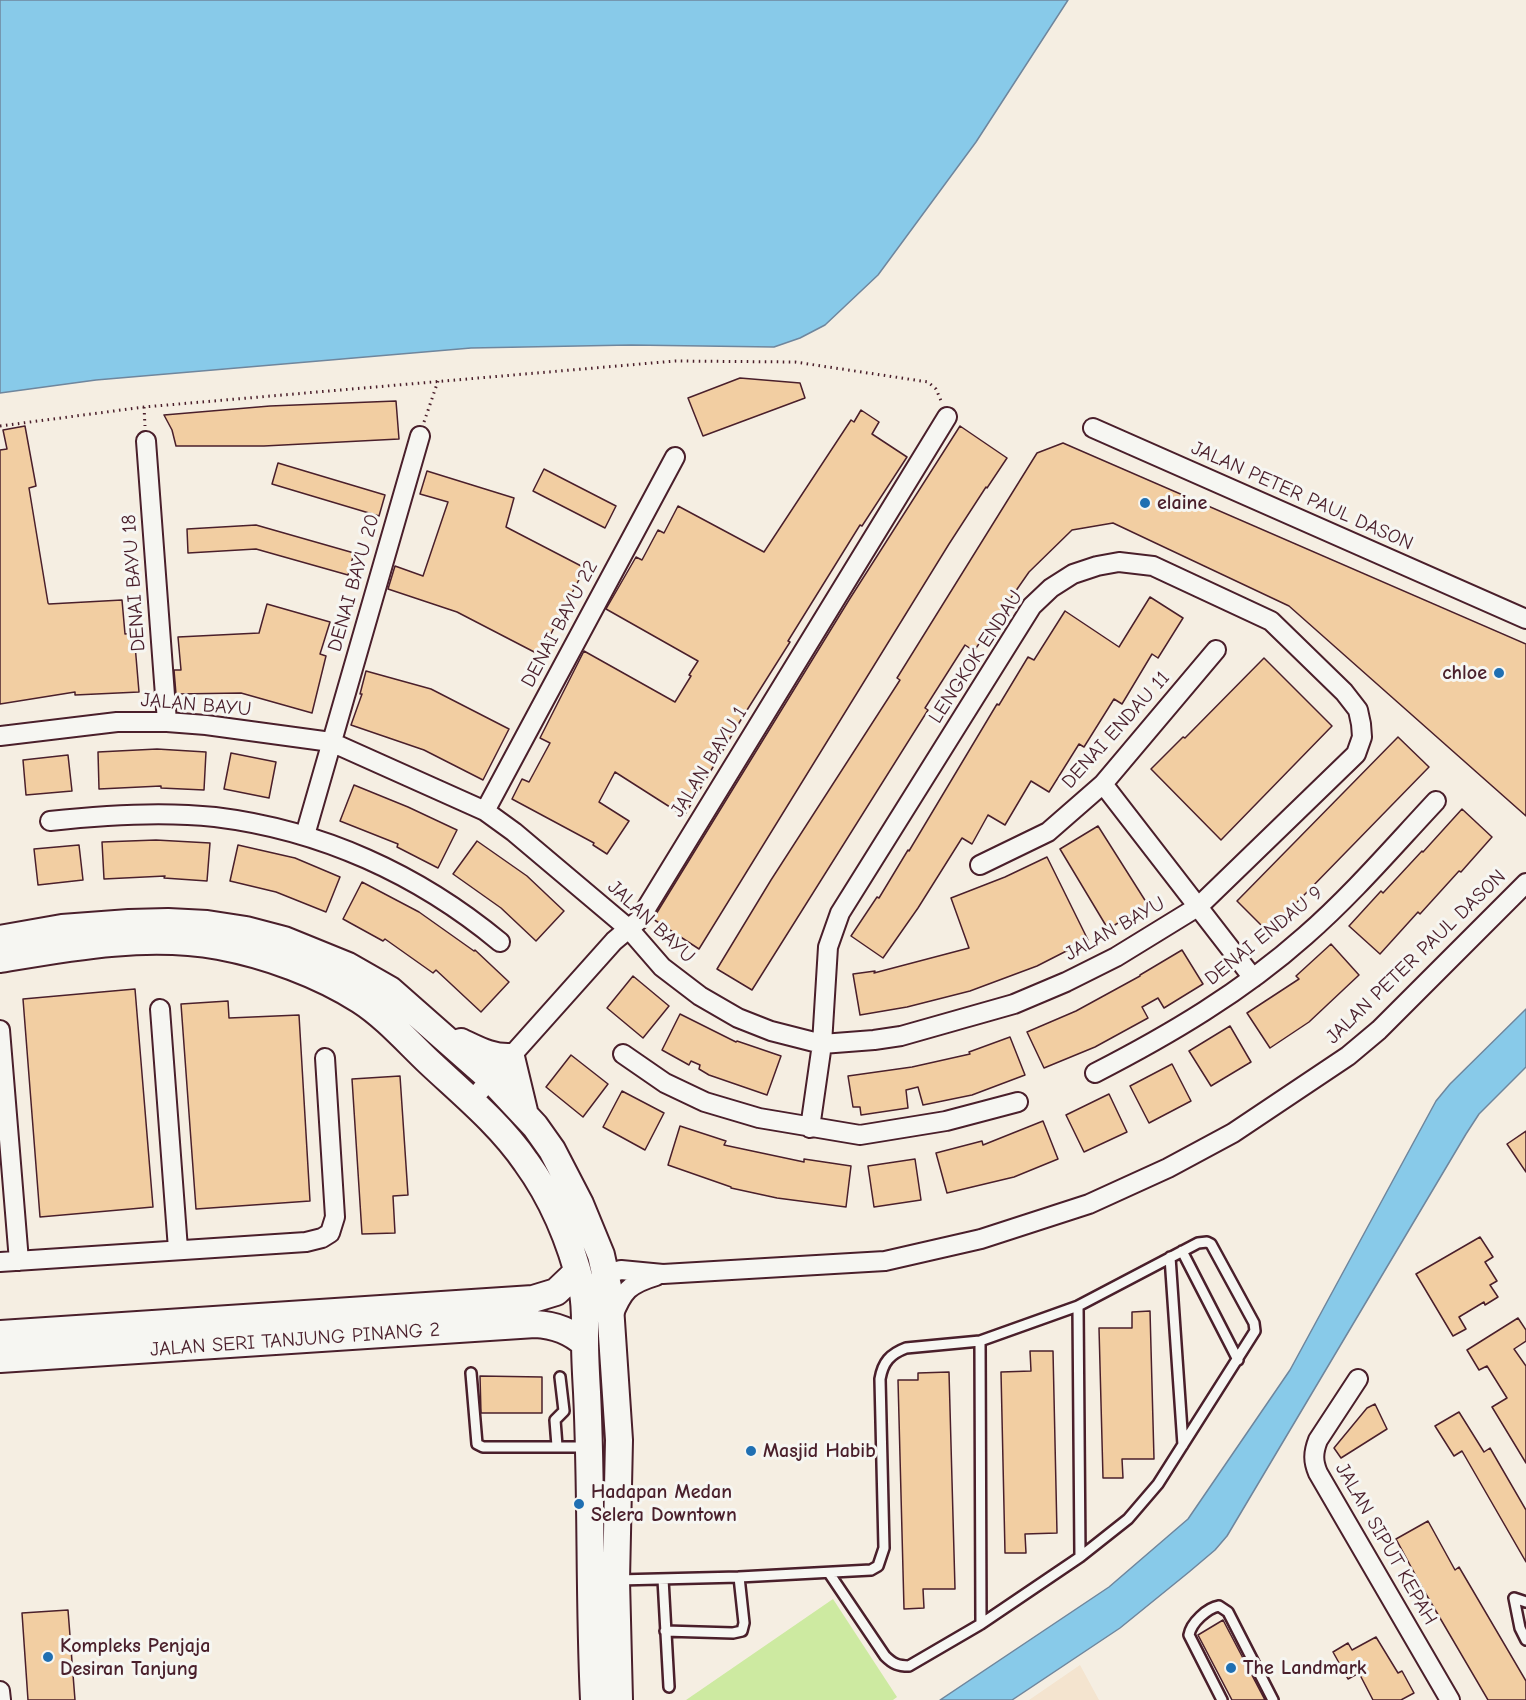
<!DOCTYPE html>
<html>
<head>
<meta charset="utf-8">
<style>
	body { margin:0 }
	canvas { display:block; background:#f5eee2 }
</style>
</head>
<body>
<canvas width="1526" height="1700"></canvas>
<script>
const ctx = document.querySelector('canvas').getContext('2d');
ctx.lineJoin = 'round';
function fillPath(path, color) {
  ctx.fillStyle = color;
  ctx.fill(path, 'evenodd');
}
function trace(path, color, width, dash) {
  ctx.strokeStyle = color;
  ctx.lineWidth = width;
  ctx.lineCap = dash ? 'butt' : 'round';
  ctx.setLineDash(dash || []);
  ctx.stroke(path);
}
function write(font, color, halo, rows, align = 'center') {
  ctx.font = font + ' "Comic Neue",sans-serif';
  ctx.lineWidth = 6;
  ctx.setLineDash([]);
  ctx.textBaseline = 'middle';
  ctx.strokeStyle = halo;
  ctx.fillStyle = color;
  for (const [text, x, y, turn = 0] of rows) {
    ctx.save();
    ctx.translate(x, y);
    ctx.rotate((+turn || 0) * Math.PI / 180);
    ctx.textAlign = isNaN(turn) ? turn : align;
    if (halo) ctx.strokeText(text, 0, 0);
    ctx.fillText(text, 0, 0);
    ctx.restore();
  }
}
const built = new Path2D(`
	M1080,1665L1099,1700H1029Z`);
const green = new Path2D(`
	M833,1599L897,1697L893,1700H686Z`);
const water = new Path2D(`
	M0,0H1068L976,142L878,275L825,325L800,338L774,347L631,345L471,348L96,380L0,393Z
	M1526,1009V1067L1479,1114L1466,1134L1227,1536L1215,1550L1189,1572L1120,1628L1012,1700H940L1109,1587L1188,1519L1290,1370L1436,1101L1450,1084Z`);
const building = new Path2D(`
	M740,378L800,383L805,398L703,436L688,398Z
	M396,401L399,439L264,446H176L172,430L164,415L270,406Z
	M861,410L879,422L872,434L907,457L862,526L860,525L788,641L790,642L742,718L684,816L615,772L599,802L629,821L607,854L593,845L594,843L512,799L522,779L529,782L550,743L540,738L584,651L675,702L691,676L689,675L698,661L606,609L636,557L642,560L658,530L664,533L678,506L764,552L851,420L854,422Z
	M25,426L36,486L29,488L48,603L49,604L122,600L125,634L134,633L139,692L75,695V692L0,704V450L7,449L3,430Z
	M960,426L1007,458L987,488L986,487L949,544L699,949L653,919L849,600Z
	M1063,443L1526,644V816L1289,606L1113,523L1072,530L1029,572L974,651L965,645L925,708L928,710L752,990L717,969L771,880L900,680L897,678L1037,453Z
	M278,463L385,495L379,516L272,484Z
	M544,469L616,506L605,528L533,491Z
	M427,471L514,498L506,527L585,568L540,655L457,612L388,589L395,566L423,576L448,502L420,494Z
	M256,525L354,553L348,575L256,549L188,553L187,529Z
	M1150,597L1183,618L1158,658L1152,654L1122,704L1114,699L1084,747L1079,744L1049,792L1031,781L1005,825L988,815L972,844L962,838L918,908L883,958L851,936L877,897L879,898L908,850L909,851L997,704L999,705L1028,657L1034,660L1065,611L1119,647Z
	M267,604L330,622L320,654L326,656L312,713L241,693L176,694L174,670H181L178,637L259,633Z
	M1264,658L1332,726L1221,840L1151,769L1183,737L1185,738Z
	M366,671L431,689L509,729L483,780L424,750L351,725L362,694H360Z
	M1398,737L1429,767L1268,932L1237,901Z
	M157,749L206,752L204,790L161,788V786L99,789L98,752Z
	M231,753L276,762L269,798L224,789Z
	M68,755L72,791L26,795L23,760Z
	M354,785L408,807L457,830L438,868L397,847L398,844L340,821Z
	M1462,809L1492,837L1461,872L1459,871L1420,914L1418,912L1380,954L1349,926L1381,891L1383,893L1422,851L1423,852Z
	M1098,826L1148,905L1108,929L1060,849Z
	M156,840L210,843L207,881L164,878L165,876L104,879L102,842Z
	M477,841L527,876L564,911L536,941L501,908L453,874Z
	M79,845L83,880L38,885L34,849Z
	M238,845L295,858L340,877L326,912L276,892L230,881Z
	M1047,857L1088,940L1037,966L970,991L907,1007L860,1015L853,974L875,971L874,973L969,948L951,898L1005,877Z
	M362,882L419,912L474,951L475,950L509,982L481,1012L436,970L433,973L385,939L383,941L343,919Z
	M1331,944L1359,975L1309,1022L1270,1048L1247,1013L1299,979L1296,976Z
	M1182,950L1203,984L1164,1008L1158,998L1142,1007L1148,1018L1095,1047L1044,1068L1027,1032L1076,1011L1140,976V975Z
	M633,976L669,1006L643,1038L607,1008Z
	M135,989L153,1207L40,1217L23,999Z
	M228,1001L229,1018L299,1015L310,1201L196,1209L181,1004Z
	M680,1014L736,1042L737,1041L781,1056L767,1095L709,1075L699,1069L700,1065L691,1061L689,1065L662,1050Z
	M1230,1026L1251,1062L1211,1086L1189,1051Z
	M1010,1037L1025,1075L972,1095L923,1105L918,1087L906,1090L908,1108L861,1115L860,1107H853L848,1076L912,1067L970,1054L969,1052Z
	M571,1055L608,1084L583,1117L546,1087Z
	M1172,1064L1191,1101L1149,1123L1130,1086Z
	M400,1076L408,1195L393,1196L395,1233L362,1234L352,1079Z
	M622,1091L664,1113L645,1150L603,1127Z
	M1109,1094L1127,1132L1084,1152L1066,1115Z
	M1043,1121L1058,1159L1014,1177L947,1193L936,1153L982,1141L983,1145Z
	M680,1126L726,1141L724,1145L804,1162V1159L851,1166L846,1207L777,1198L731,1188V1187L668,1165Z
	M1526,1131V1172L1507,1144Z
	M915,1159L921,1200L874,1207L868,1166Z
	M1480,1237L1493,1257L1485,1262L1497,1281L1490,1285L1498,1297L1485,1305L1484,1302L1459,1317L1466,1329L1453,1336L1416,1274Z
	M1150,1311L1154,1459H1122L1123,1478H1103L1099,1328H1132V1312Z
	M1518,1318L1526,1330V1341L1514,1349L1526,1366V1463L1492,1407L1507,1398L1487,1366L1479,1370L1467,1350Z
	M1030,1351H1053L1057,1533L1025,1534L1026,1553H1005L1001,1372L1031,1371Z
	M949,1372L955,1589H923L924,1608L904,1609L898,1380H918V1373Z
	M480,1376L542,1377V1413H481Z
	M1375,1404L1387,1429L1341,1458L1334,1448L1367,1408Z
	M1459,1412L1484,1452L1490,1448L1526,1510V1562L1462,1451L1454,1456L1435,1426Z
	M1428,1521L1455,1570L1459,1567L1526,1681V1700H1488L1423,1589L1396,1539Z
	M68,1610L75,1700H28L22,1613Z
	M1223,1620L1265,1700H1232L1198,1635Z
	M1376,1637L1398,1673L1402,1671L1414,1693L1401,1700H1373L1359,1673L1348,1679L1333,1652L1348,1643L1352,1650Z`);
const path = new Path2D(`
	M144,407L145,426
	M424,422L438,381
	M0,426L144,407L675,361L795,362L928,382L936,389L942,403`);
const lane = new Path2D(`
	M1182,1251L1238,1360
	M1170,1257L1183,1445
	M1078,1306L1080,1557
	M980,1341L981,1624
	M471,1373L477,1444L483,1447H587
	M557,1446L555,1420L564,1411L560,1377
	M663,1579L669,1687
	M618,1580L739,1577L871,1570L878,1566L884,1548L880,1379C883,1362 890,1354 906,1348L980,1341L1078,1306L1198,1243L1207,1242L1211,1244L1254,1323L1255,1331L1158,1484L1128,1519L1080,1557L981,1624L909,1666C898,1666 893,1664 885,1656L829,1573
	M1526,1602L1514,1598L1520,1628L1526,1640
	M665,1631L733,1633L742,1631L744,1623L739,1577
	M1222,1700L1189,1635C1191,1623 1207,1608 1219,1606L1228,1612L1273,1700`);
const street = new Path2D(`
	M1093,428L1526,619
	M146,441L167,722
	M0,736L117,722H167L206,725L331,742L485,811L514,832L629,929L662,967L700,996L738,1018L771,1031L822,1044L874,1040L901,1036L1014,1004L1066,982L1116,957L1199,906L1356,754L1362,737L1361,724L1358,710L1344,692L1271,621L1153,566L1119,562L1097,566L1073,574L1051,588L1032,606L840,913L828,947L822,1044L810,1128
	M1103,784L1253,978
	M485,811L675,457
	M50,821C103,815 161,811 215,817C321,830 418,874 500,942
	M305,835L420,436
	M980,865L1048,832L1103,784L1216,650
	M160,1009L178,1249
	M0,1030L19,1261
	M623,1054L665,1083L705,1102L759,1118L860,1135L946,1121L1018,1102
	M1095,1073C1169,1035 1242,992 1305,936C1352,895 1393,847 1436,801
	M471,1101L614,941L639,920L947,417
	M0,1262L306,1242L322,1238L330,1233L335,1217L325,1058
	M597,1281L606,1274L621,1270L663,1274L885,1261L981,1239L1089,1204L1168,1168L1233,1133L1348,1056L1379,1030L1526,883
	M613,1316C623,1291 629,1284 656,1276
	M1358,1379L1318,1440C1313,1453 1313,1461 1318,1473L1450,1700
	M0,1691L1,1700`);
const secondary = new Path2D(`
	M0,939L62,928L129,923L168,922L207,924L246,930L284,940L348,966L390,990L491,1079L535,1126L552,1150L580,1204L601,1255L609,1291L619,1440L616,1580L619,1700
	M0,959C71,947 147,933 219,946C267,955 319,974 360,1000C385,1016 407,1041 429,1062C462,1093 500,1124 526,1162C553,1199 571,1243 582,1288C586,1305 585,1323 585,1340C585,1358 586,1375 587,1392C592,1495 589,1598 594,1700
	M461,1042C478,1050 492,1058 511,1057L524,1111
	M0,1334L533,1299L556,1292L577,1272
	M0,1359L535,1324C555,1325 571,1331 585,1344`);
const markers = [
	[1145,503,6,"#1f6fb2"],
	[1499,673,6,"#1f6fb2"],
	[751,1451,6,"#1f6fb2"],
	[579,1504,6,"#1f6fb2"],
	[48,1657,6,"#1f6fb2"],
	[1231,1668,6,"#1f6fb2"]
];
const streetNames = [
	["JALAN PETER PAUL DASON",1302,496,24],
	["DENAI BAYU 18",134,583,-94],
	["DENAI BAYU 20",354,583,-74],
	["DENAI BAYU 22",560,624,-62],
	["LENGKOK ENDAU",976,657,-57],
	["JALAN BAYU",196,705,5],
	["DENAI ENDAU 11",1116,730,-48],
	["JALAN BAYU 1",709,762,-58],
	["JALAN BAYU",651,922,43],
	["JALAN BAYU",1115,929,-29],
	["DENAI ENDAU 9",1264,936,-39],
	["JALAN PETER PAUL DASON",1416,957,-44],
	["JALAN SERI TANJUNG PINANG 2",295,1340,-4],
	["JALAN SIPUT KEPAH",1386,1544,60]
];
const poiNames = [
	["elaine",1157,503],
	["chloe",1487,673,"right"],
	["Masjid Habib",763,1451],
	["Hadapan Medan",591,1492],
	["Selera Downtown",591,1515],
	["Kompleks Penjaja",60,1646],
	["Desiran Tanjung",60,1669],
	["The Landmark",1243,1668]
];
fillPath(built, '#f4e4cf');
fillPath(green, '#cdeaa1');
fillPath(water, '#88cae9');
trace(water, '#6f869d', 1.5);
fillPath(building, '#f2cea2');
trace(building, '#4a1f2b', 1.5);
trace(lane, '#4a1f2b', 14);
trace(street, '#4a1f2b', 22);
trace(secondary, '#4a1f2b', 30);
trace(path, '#4a1f2b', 3, [1.5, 4.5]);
trace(lane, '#f6f6f2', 9);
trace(street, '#f6f6f2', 18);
trace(secondary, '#f6f6f2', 26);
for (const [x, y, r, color] of markers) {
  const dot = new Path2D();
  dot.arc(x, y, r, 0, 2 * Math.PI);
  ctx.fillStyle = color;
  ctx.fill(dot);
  trace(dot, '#f6f6f2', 2);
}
write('20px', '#4a1f2b', '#f6f6f2', streetNames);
write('bold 20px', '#4a1f2b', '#f6f6f2', poiNames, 'left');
</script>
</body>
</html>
